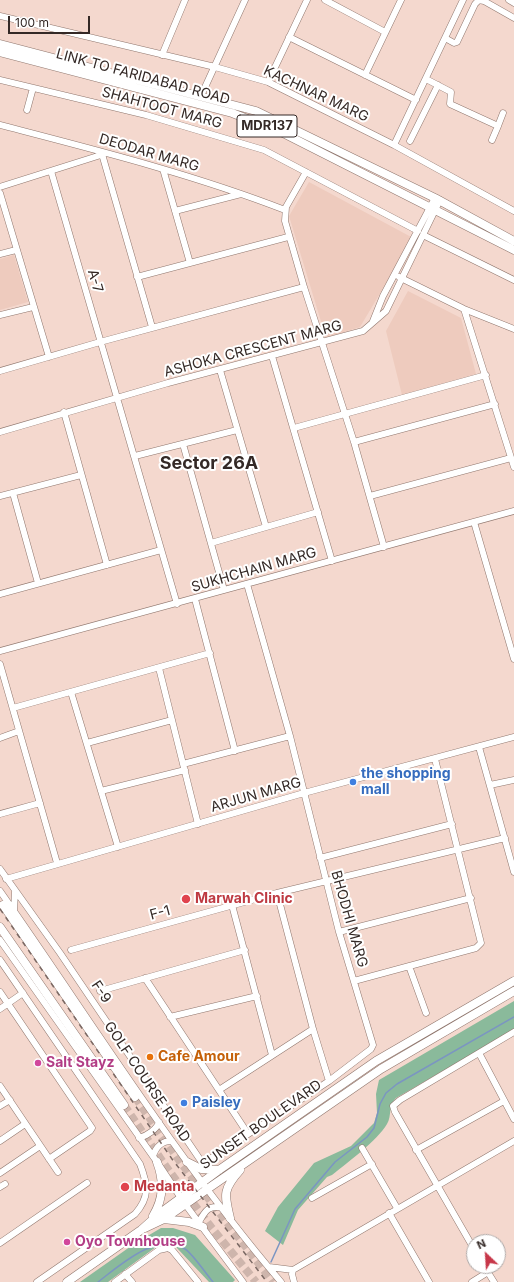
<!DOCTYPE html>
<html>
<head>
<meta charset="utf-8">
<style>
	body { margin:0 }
	#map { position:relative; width:514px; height:1282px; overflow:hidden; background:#f4d8ce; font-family:Inter,sans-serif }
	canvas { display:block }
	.north { position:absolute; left:466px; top:1234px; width:40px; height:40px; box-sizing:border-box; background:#fff; border:1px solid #aea9a8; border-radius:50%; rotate:335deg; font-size:11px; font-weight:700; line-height:16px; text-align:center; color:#342926 }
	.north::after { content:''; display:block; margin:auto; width:14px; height:18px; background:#c73749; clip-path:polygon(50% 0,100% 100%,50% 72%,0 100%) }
	.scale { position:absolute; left:8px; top:16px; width:82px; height:18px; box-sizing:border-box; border:2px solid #342926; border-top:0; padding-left:5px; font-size:12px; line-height:14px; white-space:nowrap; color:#342926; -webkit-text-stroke:3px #fff; paint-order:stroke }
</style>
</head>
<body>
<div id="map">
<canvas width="514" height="1282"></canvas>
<div class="north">N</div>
<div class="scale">100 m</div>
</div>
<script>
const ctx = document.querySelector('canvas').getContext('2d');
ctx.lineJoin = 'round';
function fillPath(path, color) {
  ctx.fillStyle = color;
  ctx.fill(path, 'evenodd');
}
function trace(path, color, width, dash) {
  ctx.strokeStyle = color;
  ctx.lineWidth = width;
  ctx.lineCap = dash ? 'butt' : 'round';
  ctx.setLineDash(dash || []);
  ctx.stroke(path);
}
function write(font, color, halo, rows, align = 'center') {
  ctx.font = font + ' Inter,sans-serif';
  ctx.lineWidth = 4;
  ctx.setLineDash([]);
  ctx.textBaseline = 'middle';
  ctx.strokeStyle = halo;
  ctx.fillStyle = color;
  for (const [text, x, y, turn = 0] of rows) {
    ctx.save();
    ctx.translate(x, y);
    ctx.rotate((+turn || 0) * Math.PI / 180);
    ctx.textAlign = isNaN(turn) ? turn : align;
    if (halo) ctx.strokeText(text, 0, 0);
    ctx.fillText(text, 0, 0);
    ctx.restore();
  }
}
const built = new Path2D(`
	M309,182L413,238L360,327L326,338L289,216Z
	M14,255L28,302L0,310V259Z
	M408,291L461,318L476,374L402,395L386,331Z`);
const green = new Path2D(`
	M514,1001V1030L396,1098C388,1106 392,1116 387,1124C378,1140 347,1163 332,1175L327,1177L298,1210L283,1245L265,1231L278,1207L314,1163L351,1146L374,1123L377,1113L376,1094L379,1080Z
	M161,1228H173L195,1235L235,1280L233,1282H209L176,1247L166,1246L156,1247L108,1282H80L134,1244Z`);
const stream = new Path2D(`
	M271,1262L295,1209L335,1162L367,1137L374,1128L380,1104L386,1093L397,1084L514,1017
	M98,1282C118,1267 158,1230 185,1249C193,1254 206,1274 213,1282`);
const majorTunnel = new Path2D(`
	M135,1097L181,1163L273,1282
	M124,1105L167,1168L211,1227L256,1282`);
const minor = new Path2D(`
	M325,0L385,32
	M509,0L514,3
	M0,16L215,67L268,82L394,145L514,211
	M289,37L416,100
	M445,38L454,43L457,42L475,4L479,0L484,1L514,18
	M162,55L185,0
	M365,75L401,0
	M426,79L451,92L450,104L498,126L492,140
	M0,80L146,115L264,150L418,231
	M268,82L307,0
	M201,96L245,0
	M27,110L33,88
	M0,125C96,150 192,174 285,210
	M498,126L503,113
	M410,141L438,85
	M394,145L463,0
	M102,154L152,327
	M163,169L190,263
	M51,171L177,604
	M306,172L286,207L285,221L304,287L354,442L384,547
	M0,187L104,154
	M0,193L49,357
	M175,211L241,194
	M423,235L514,280
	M0,254L16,250
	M137,277L288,237
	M399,277L464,309L514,329
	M464,309L514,467
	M0,315L33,307
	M373,321L383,296L435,198
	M272,356L332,561
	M220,370L266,527
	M0,371L100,342L304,287
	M64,412L107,565
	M294,428L486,375
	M0,432L168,383L363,331L386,311L440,200
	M354,442L495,404
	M183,444L224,590
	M135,456L237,430
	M13,493L38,583
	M0,496L81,475
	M370,496L511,458
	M474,522L514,659
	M211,543L318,512
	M0,594L161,550
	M195,599L235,751
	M0,651L514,511
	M0,664L57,863
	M159,668L198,824
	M71,692L118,847
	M13,708L210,653
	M0,738L19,731
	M87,743L172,720
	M479,747L514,872
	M183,764L290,736
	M490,785L514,780
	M101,791L185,770
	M0,814L40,803
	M320,858L452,824
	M0,869L60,953L201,1161L211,1170
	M6,879L304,793L514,737
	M0,891C92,1022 177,1160 281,1282
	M277,893L313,1029L329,1081
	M232,905L272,1055
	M14,911L15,892
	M339,932L471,898
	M0,940L157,1162L185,1204L243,1282
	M71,950L277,893L505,838
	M0,960L140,1164C148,1185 150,1197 135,1214L37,1282
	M409,966L426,1013
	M145,978L248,1134
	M354,981L476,948L481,943L435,759
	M100,991L245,950
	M0,992L92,1128L90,1131L49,1159
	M0,1009L23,993
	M170,1017L257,996
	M479,1053L514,1119
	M0,1086L58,1172
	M219,1090L313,1029
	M0,1106L10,1100
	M139,1138C147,1136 157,1129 159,1122
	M0,1141L25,1124
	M362,1148L397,1208
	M416,1150L504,1101
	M153,1156C156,1147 161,1141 172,1141
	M210,1159L329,1081L371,1049L373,1045L339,932L290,736L247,584
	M0,1173L40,1146
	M0,1187L5,1184
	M312,1198L372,1164
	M389,1213L429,1282
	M199,1222C205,1211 209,1204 223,1208
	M0,1243L87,1183
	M474,1249L395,1112L393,1106L400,1100L514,1032
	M484,1266L494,1282
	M269,1267L293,1270L514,1141
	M293,1270L292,1274L294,1282
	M125,1274L132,1282
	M115,1282L159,1250L168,1248L172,1250L198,1282
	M472,1282L488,1272`);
const major = new Path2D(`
	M0,44L256,111L435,198L514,241
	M0,52L232,113L279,131L514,250
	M3,905L135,1097
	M0,927L124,1105
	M187,1162L201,1169L219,1170
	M153,1216C164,1198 164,1181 157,1162
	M230,1218C224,1194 223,1189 240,1170
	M164,1219L189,1222L203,1227
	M145,1228L164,1219L381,1069L514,991
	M67,1282L141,1230L159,1214L219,1170L376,1061L514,981`);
const rail = new Path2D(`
	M0,909L172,1159L267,1282`);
const markers = [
	[353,782,4,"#3f7fe0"],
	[186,899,5,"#e0444e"],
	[150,1057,4,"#e8710a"],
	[38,1063,4,"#d1479c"],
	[184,1103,4,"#3f7fe0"],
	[125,1187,5,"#e0444e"],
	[67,1242,4,"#d1479c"]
];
const shields = [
	[267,126,60]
];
const shieldNames = [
	["MDR137",267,126]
];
const streetNames = [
	["LINK TO FARIDABAD ROAD",143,77,15],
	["KACHNAR MARG",316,94,25],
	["SHAHTOOT MARG",162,108,15],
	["DEODAR MARG",149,153,16],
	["A-7",95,281,74],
	["ASHOKA CRESCENT MARG",253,349,-15],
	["SUKHCHAIN MARG",254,570,-16],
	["ARJUN MARG",256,795,-16],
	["F-1",160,913,-15],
	["BHODHI MARG",349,919,74],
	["F-9",101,992,56],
	["GOLF COURSE ROAD",147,1082,56],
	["SUNSET BOULEVARD",261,1125,-35]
];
const shopNames = [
	["the shopping",361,774],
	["mall",361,790],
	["Paisley",192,1103]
];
const healthNames = [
	["Marwah Clinic",195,899],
	["Medanta",134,1187]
];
const foodNames = [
	["Cafe Amour",158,1057]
];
const hotelNames = [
	["Salt Stayz",46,1063],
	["Oyo Townhouse",75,1242]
];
const districtNames = [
	["Sector 26A",209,464]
];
fillPath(built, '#eecbbe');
fillPath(green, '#8aba9b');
trace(stream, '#7b95c2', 1.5);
trace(majorTunnel, '#ceb5ac', 8, [8, 4]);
trace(minor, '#90776e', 7);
trace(major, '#90776e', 9);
trace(minor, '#fff', 6);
trace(major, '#fff', 8);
trace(rail, '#7a6863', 1.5, [5, 5]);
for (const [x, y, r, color] of markers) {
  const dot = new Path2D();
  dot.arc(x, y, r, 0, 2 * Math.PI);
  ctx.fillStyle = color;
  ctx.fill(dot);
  trace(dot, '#fff', 1.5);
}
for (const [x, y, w] of shields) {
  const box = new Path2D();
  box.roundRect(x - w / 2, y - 11, w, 22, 3);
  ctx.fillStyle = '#fff';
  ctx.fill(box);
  trace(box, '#342926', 1);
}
write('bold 13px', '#342926', null, shieldNames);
write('14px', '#342926', '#fff', streetNames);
write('bold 14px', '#366cbe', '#fff', shopNames, 'left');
write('bold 14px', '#be3a42', '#fff', healthNames, 'left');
write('bold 14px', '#c56008', '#fff', foodNames, 'left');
write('bold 14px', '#b23c85', '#fff', hotelNames, 'left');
write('bold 18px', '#342926', '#fff', districtNames);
</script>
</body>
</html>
